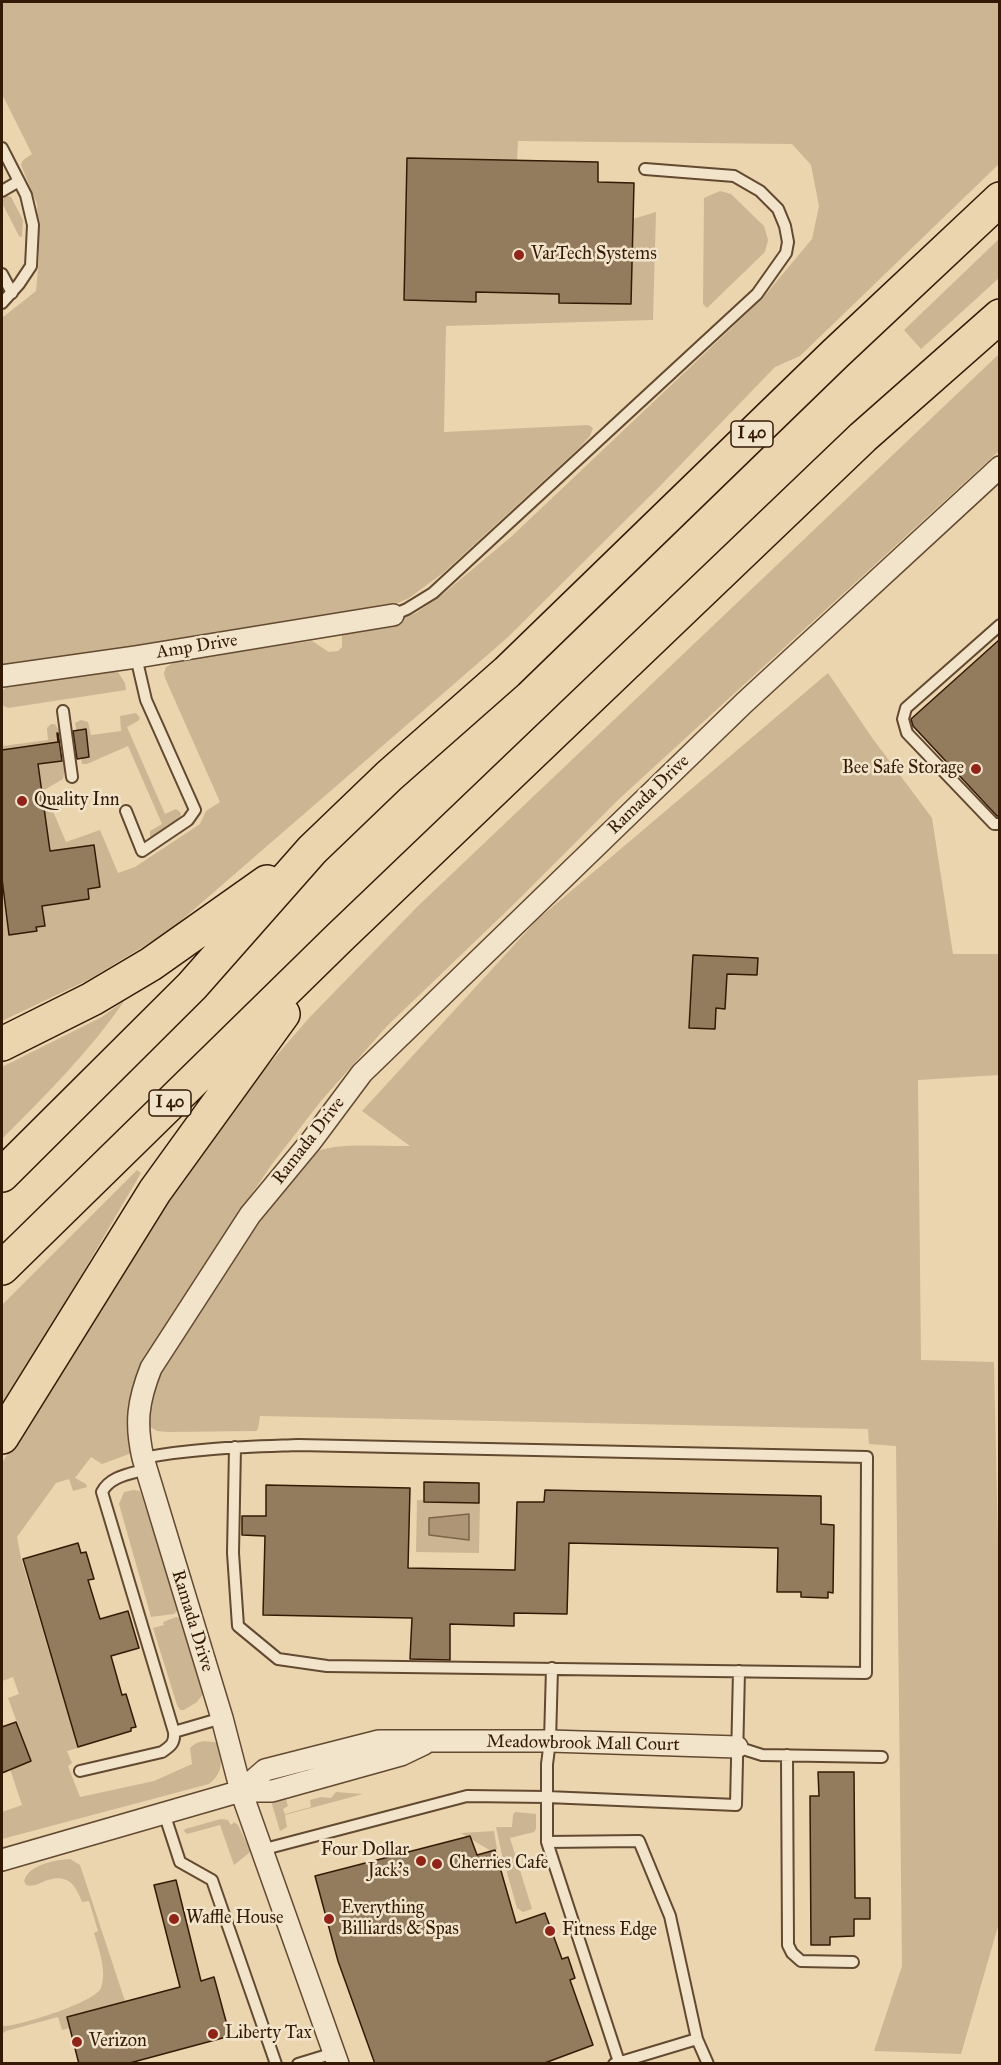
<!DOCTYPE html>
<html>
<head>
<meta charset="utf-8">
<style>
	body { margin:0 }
	#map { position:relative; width:1001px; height:2065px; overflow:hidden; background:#ebd5af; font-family:"IM FELL Great Primer",serif }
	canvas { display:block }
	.frame { position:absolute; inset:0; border:3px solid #341a05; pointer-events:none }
</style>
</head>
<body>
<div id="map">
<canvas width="1001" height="2065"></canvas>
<div class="frame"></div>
</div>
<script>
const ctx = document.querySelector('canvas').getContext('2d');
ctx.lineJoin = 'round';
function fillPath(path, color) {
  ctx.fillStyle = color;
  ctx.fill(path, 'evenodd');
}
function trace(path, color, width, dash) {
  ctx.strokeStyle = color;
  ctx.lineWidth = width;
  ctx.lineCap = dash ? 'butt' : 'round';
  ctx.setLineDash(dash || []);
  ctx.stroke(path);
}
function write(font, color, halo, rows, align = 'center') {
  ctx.font = font + ' "IM FELL Great Primer",serif';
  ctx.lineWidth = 5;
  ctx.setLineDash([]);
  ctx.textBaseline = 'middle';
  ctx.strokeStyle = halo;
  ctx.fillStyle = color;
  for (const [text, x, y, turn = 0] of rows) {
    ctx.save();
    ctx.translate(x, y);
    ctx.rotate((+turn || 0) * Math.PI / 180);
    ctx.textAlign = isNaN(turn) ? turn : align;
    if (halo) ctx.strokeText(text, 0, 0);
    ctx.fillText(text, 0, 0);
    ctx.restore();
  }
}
const green = new Path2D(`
	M2,2H999V164L800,356L775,367L660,486L507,638L169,931L88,980L2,1021V879L9,934L37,930L36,927L45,926L42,906L89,899L88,889L100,887L94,846L36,853L37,761H66L63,779L44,790L66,842L100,830L118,873L135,867L200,824L206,811L220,802L165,678L164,673L166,667L178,660L312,641L329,652L338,651L342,647V633L387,625L416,613L443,594L512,536L761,300L812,239L819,206L811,165L792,144L518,141L517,161L404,300L475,302L476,292L559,294L560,303L631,304L633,219L656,212L653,320L446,326L444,432L588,425L593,428L590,436L579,448L443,573L409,598L387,608L2,666V318L36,291L39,257L37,204L21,165L23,160L32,154L2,94Z
	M720,191L731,194L764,226L768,240L765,252L707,308L703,304L704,198Z
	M7,196L11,197L23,220L22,237L19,236L2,203L4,197Z
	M999,239V278L921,349L904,330Z
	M999,354V451L619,799L513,905L387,1026L321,1101L272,1164L219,1242L140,1372L129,1409V1435L132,1453L102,1464L91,1457L75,1478L86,1484L87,1487L73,1491L69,1479L56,1483L17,1537L21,1558L78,1748L67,1751L72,1763L68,1766L80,1797L154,1781L192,1764L190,1748C199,1739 207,1741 219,1743C222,1759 224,1772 209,1784L2,1839V1812L22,1805L10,1769L31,1761L8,1698L19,1694L13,1677L2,1681V1463L164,1199L252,1084L309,1018L418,906Z
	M108,671L118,672L125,683L126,690L8,708L2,705V691L10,684Z
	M828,673L873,739L932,818L953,954H999V1075L918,1080L921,1360L994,1362L1000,1636L999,1923L961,2054L874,2051L902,1966L896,1446L869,1444L868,1429L260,1416L258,1429L256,1431L168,1432L157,1431L149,1426C142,1373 243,1241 276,1197C283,1188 302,1158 310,1154C336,1141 380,1147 410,1146L362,1111L537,920Z
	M136,713L140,718L138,721L127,727L165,814L176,809L181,813L180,818L153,837H150V831L162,824L128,746L87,764H82L75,723L81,720L88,722L91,735L121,731L120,716Z
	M51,724H55L60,732L57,733L58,742L2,750V746L48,740L47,728Z
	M125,1000C90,1051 45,1096 2,1139V1067L102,1017Z
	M137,1170L141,1173L2,1411V1305Z
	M133,1490L140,1491L179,1609L174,1614L151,1617L119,1504L124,1492Z
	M417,1500L480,1502L479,1553L416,1552Z
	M176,1617L181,1618L204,1693L197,1702L184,1710H180L177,1705L153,1628L164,1625L163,1622Z
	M336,1792L363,1794L285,1815L287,1827L280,1831L271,1801L285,1796L288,1806L283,1809L285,1814L311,1807L310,1800L321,1797L331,1798Z
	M515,1812L536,1814V1829L534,1832L510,1838L532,1909L523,1912L517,1908L502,1855L496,1827H512L513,1815Z
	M221,1819L228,1820L231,1825L234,1822L238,1825L250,1850L249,1853L234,1865L220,1825L187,1834L184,1831L185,1829Z
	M494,1831L497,1849L491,1851L461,1833Z
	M70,1859L80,1865L125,2001L67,2017L70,2028L62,2030L58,2017L6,2031L2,2034V2026C17,2027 96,2002 101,1988C107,1971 99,1949 94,1933L98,1931L89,1901L82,1902C75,1883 67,1873 45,1881C38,1884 33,1887 26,1885L24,1881C28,1865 54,1860 70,1859Z`);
const water = new Path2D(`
	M469,1514V1540L429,1535V1518Z`);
const building = new Path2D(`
	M407,158L598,162V182L634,183L631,304L559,303V294L476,292V302L404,300Z
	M999,640V816H997L913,726L911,719Z
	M86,729L89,757L77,759L73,731Z
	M57,733H58L62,761L38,764L50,851L94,845L100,887L88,889L89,899L42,906L45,926L36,927L37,931L9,935L2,879V750L58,742Z
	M693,955L758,958L757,975L727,974L725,1009L716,1008L715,1029L689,1028Z
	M424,1482L479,1483V1503L424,1502Z
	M266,1485L410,1488L408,1568L515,1570L517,1502H544L545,1490L821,1496V1524L834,1525L833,1593L828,1592V1598L801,1597V1592H777L778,1548L569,1543L567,1614L514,1613V1626L450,1624V1660L410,1659L412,1618L263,1615L265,1536L242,1535V1516H266Z
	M78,1543L81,1553L86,1552L94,1579L88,1580L100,1619L128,1611L139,1648L111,1656L122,1695L126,1694L136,1727L131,1728V1731L78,1747L23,1559Z
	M16,1722L31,1761L2,1773V1727Z
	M818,1772H854L855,1898H870V1919H854V1936L830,1937V1945H811L810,1796H819Z
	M470,1836L477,1855L495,1850L516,1923L545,1913L562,1959L568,1957L575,1978L570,1980L593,2045L542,2064H375L338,1961L315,1876Z
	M176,1880L201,1981L214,1977L230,2036L126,2064H79L67,2017L180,1987L154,1885Z`);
const lane = new Path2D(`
	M2,148L26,195L33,225L31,266L19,284L2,303
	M2,191L19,181
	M2,274L12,293
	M393,615L407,609L433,593L757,294L786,253L788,242L785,226L778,209L760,191L734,176L645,169
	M1000,625L906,708L903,719L907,733L994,824H1000
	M63,711L72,777
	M126,811L142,851L188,820L195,810L146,700L136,657
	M143,1458C195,1448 246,1447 298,1445L867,1457L866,1673L327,1666L278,1659L238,1626L233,1553L235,1447
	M552,1668L550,1741L547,1764V1842L619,2062
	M174,1732L222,1718
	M737,1747L762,1755L882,1757
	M787,1755L788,1945L792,1953L801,1961L853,1962
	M80,1771L162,1752C171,1746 175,1743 174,1732L102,1492C110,1476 130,1474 147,1469
	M164,1813L180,1862L212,1880L276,2064
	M547,1842L639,1841L670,1916L697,2039L614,2064
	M261,1850L467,1796L547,1797L736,1805L739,1671
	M697,2039L708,2064
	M298,2064L334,2053`);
const street = new Path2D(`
	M2,676L136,657L393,615
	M241,1791L265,1770L379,1741H550L737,1747
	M2,1860L241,1791H272L401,1755L424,1744
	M338,2064L241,1791L222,1718L143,1458C135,1423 138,1401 151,1368L250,1215L312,1140L362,1073L744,703L1000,467`);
const highway = new Path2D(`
	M2,1044L92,999L151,964L267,882
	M2,1175L192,986L312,850L389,776L507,672L835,354L1000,199
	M2,1268L339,938L863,437L1000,316
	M2,1437L155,1191L283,1014`);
const markers = [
	[519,255,6,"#8f2418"],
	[976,769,6,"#8f2418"],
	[22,801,6,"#8f2418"],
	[421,1861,6,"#8f2418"],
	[437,1864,6,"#8f2418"],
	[174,1919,6,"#8f2418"],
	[329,1919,6,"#8f2418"],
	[550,1931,6,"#8f2418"],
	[213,2034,6,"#8f2418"],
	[77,2042,6,"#8f2418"]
];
const shields = [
	[752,434,42],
	[170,1103,42]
];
const shieldNames = [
	["I 40",752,434],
	["I 40",170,1103]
];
const poiNames = [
	["VarTech Systems",531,255],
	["Bee Safe Storage",964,769,"right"],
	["Quality Inn",34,801],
	["Four Dollar",409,1851,"right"],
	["Jack's",409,1872,"right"],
	["Cherries Cafe",449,1864],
	["Everything",341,1909],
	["Billiards & Spas",341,1930],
	["Waffle House",186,1919],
	["Fitness Edge",562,1931],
	["Liberty Tax",225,2034],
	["Verizon",89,2042]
];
const streetNames = [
	["Amp Drive",197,647,-9],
	["Ramada Drive",649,795,-44],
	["Ramada Drive",309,1141,-52],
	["Ramada Drive",192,1621,73],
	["Meadowbrook Mall Court",583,1744,1]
];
fillPath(green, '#ccb592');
fillPath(water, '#ad9575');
trace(water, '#7d6448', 1.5);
fillPath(building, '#937b5d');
trace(building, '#341a05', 1.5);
trace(lane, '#624930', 14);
trace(street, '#624930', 24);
trace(highway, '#341a05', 36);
trace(lane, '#f2e4cb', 10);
trace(street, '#f2e4cb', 21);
trace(highway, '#ebd5af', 33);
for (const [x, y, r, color] of markers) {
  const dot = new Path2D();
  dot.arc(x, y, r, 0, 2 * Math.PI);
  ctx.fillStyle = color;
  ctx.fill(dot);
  trace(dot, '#f2e4cb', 2);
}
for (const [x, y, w] of shields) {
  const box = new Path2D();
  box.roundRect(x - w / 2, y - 13, w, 26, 4.5);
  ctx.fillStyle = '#f2e4cb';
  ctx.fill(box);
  trace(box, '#341a05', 1.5);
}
write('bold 16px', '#341a05', null, shieldNames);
write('18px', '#341a05', '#f2e4cb', poiNames, 'left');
write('18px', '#341a05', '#f2e4cb', streetNames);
</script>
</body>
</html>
